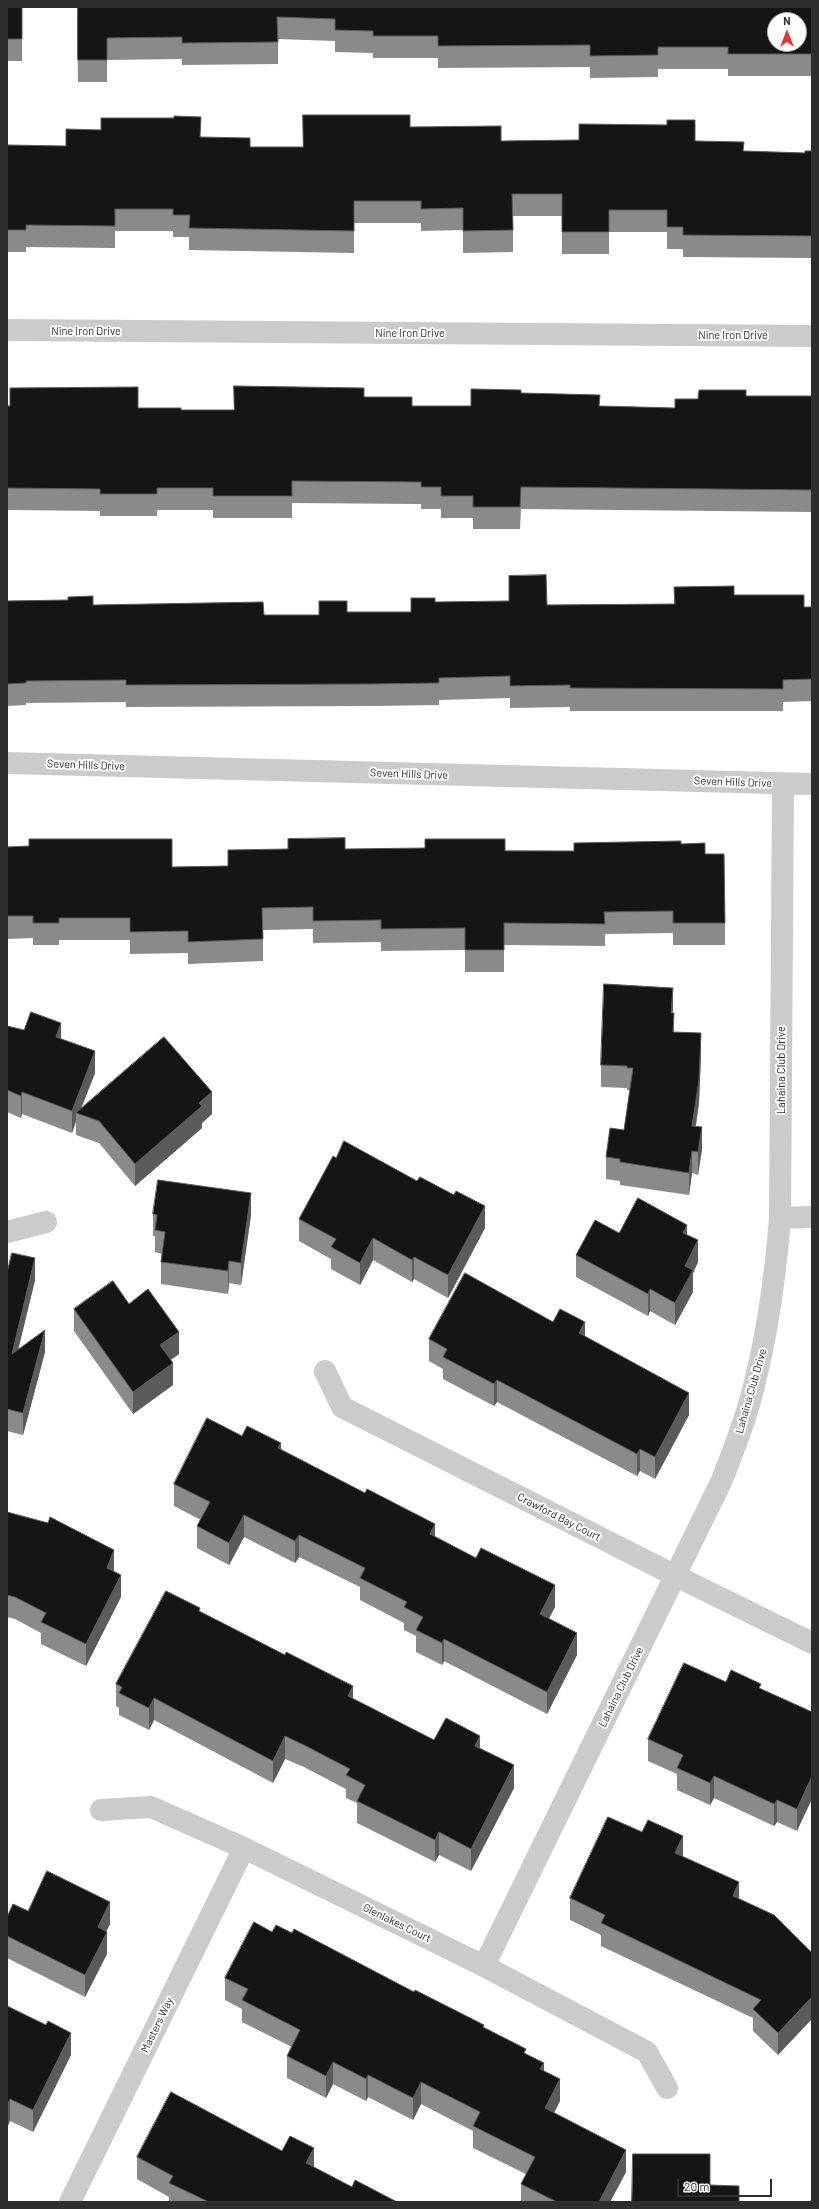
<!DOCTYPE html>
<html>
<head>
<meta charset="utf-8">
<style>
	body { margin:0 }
	#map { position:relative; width:819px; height:2209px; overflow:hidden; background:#fff; font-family:Barlow,sans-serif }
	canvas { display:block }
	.frame { position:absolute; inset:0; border:8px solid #2e2e2e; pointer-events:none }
	.north { position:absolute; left:767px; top:12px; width:40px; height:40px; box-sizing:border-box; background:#fff; border:1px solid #ababab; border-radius:50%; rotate:0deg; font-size:11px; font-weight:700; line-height:16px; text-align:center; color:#2e2e2e }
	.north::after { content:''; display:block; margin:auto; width:14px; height:18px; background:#e7342e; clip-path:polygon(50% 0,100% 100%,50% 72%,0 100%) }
	.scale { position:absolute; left:677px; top:2179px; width:95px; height:18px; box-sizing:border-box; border:2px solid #2e2e2e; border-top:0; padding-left:5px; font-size:12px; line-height:14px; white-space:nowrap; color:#2e2e2e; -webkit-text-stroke:3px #fff; paint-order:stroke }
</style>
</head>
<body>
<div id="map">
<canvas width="819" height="2209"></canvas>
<div class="frame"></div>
<div class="north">N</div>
<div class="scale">20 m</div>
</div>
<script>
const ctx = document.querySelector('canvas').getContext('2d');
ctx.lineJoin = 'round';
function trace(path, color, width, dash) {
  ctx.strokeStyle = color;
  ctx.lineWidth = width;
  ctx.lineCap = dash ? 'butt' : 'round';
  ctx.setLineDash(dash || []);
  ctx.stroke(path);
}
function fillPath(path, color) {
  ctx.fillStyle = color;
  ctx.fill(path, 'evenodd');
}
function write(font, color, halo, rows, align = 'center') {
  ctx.font = font + ' Barlow,sans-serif';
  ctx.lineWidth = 4;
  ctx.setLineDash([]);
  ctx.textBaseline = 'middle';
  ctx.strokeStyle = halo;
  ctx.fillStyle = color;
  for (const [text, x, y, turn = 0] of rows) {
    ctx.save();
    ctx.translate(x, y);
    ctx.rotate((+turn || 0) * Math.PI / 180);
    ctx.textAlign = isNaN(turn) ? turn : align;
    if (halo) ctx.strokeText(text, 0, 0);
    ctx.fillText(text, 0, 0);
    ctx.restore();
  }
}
const street = new Path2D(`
	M7,330L812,336
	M7,763L812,784
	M780,1218L812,1217
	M7,1232L46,1222
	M325,1371L342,1407L676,1576L812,1643
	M101,1810L151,1807L244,1848L484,1966L647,2052L667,2088
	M484,1966L722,1480C731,1456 741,1432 748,1408C766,1346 775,1282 780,1218L783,784
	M70,2202L244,1848`);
const wall = new Path2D(`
	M7,7H22V61H7Z
	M77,7H812V76H728V69H658V77L590,78V67L438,68V58H373V53L335,52V41L278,39V64L182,65V59L107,60V82H78Z
	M410,127L501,141H695L744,151L805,153L812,151V258L683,257V249H667V232H609V254H562V216H513V252L463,253V230L421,231V223H354V253L189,250V237H173V231H115V248L26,247V252H7V145L66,146L201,137L250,147H303Z
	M521,393L600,406L675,408L698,399L746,396H812V512L521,509L520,529H473V518H441V509H421V504L292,503V518H213V510H157V516H100V511L7,510V406L138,408L181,410H234L364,397L412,406H471Z
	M674,587L734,595L804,607H812V701L783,702V711H570V707L510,708V698L439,700V705L372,706L126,707V702L26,703V705L7,706V601L93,605L264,615H319L347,612H411L435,602L547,605L674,604Z
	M681,844L705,854L725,923V945H673V933L605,934V946L504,945V972H465V950L381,951V942L313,943V929L263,930V961L188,964V953L130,954V940H59V945H33V938L7,939V847L172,867L228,866L345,849L574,851Z
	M672,1013L674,1032L701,1055L699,1103L696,1126L702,1149L698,1175L692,1173L689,1195L620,1185V1181L606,1179V1157L624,1130L630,1090H627V1088L601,1087V1065Z
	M7,1026L61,1039L95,1073L81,1108L212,1114L202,1123V1128L135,1186L99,1143L76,1135V1121L72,1133L22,1114L21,1118L7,1112Z
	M153,1214L251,1215L241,1285L229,1283L228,1294L161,1284V1262L162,1254L155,1252V1236H153Z
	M299,1219L485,1228L448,1298L414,1279L412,1282L373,1260L360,1285L331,1269V1259L299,1241Z
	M619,1233L687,1235L698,1262L693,1273V1292L675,1325L650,1311L648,1316L576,1277V1255Z
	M7,1273L35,1280L18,1349L45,1352L23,1435L7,1431Z
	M129,1304L179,1354L171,1360L173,1385L133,1414L74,1331V1309Z
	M553,1322L585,1336L689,1415L655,1479L640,1471L637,1476L497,1402L494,1406L443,1379V1369L429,1361V1339Z
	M242,1436L281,1450L435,1537L555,1607L549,1618L577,1655L547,1714L444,1661L442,1665L416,1652V1636L404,1630V1623L360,1600V1587L299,1557L295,1563L244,1537L229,1565L197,1548V1526L201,1520L174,1506V1484Z
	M7,1512L114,1572L121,1597L86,1666L41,1644V1633L15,1619L7,1617Z
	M200,1612L353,1699L434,1740L480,1748L514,1788L471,1871L439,1855L435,1862L357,1823V1803L346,1798V1789L304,1767L285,1759L273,1783L154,1720L149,1730L119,1715V1708L116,1706V1684Z
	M726,1682L761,1689L812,1712L797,1831L777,1822L774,1826L714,1798L710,1805L677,1790V1774L648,1761V1739Z
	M642,1832L683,1857L812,1953L778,2055L753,2031V2018L601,1946V1935L570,1920V1898Z
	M28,1911L110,1924L106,1931L107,1954L85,1997L7,1958V1917Z
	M272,1932L484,2028L526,2054L544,2071L560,2101L554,2113L626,2172L610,2202H521V2184L526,2174L473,2148V2131L421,2104L413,2120L368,2097L366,2101L333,2084L326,2098L287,2078V2056L292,2047L242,2022V2009L225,2000V1978Z
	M7,2006L71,2055L33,2132L10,2121Z
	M137,2157L314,2167L352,2187L397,2202H169V2197L137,2179Z`);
const shadedWall = new Path2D(`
	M673,988V1010L671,1035V1013Z
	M61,1023V1045L56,1037Z
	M701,1033V1055L699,1103L692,1148V1126Z
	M95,1051V1073L79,1114L76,1113V1121L72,1133V1111Z
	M22,1092V1114L21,1118V1096Z
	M212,1092V1114L202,1123V1128L135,1186V1164L199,1103Z
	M702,1127V1149L698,1175V1152Z
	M692,1151V1173L689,1195V1173Z
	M251,1193V1215L241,1285V1263Z
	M485,1206V1228L448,1298V1275Z
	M687,1225V1247L683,1233Z
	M373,1238V1260L360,1285V1263Z
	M698,1240V1262L693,1273V1292L675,1325V1303L685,1266Z
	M414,1257V1279L412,1282V1260Z
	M35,1258V1280L12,1376V1354Z
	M229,1261V1283L228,1294V1271Z
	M650,1289V1311L648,1316V1294Z
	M585,1322V1344L579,1333Z
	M45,1330V1352L23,1435V1413Z
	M179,1332V1354L160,1367V1345Z
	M173,1363V1385L133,1414V1392Z
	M497,1380V1402L494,1406V1384Z
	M689,1393V1415L655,1479V1457Z
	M281,1443V1465L278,1448Z
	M640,1449V1471L637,1476V1454Z
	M244,1515V1537L229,1565V1543Z
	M435,1524V1546L430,1534Z
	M299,1535V1557L295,1563V1541Z
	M114,1550V1572L107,1568Z
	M121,1575V1597L86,1666V1644Z
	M555,1585V1607L540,1636V1614Z
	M577,1633V1655L547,1714V1692Z
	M444,1639V1661L442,1665V1643Z
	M353,1686V1709L348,1696Z
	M154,1698V1720L149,1730V1708Z
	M285,1736V1759L273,1783V1761Z
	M480,1736V1758L475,1746Z
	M514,1765V1788L471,1871V1849Z
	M714,1776V1798L710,1805V1783Z
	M812,1776V1799L797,1831V1809Z
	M777,1800V1822L774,1826V1804Z
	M8,1811V1833L7,1835V1813Z
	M439,1832V1855L435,1862V1840Z
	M683,1836V1858L675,1853Z
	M739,1882V1904L733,1896Z
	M110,1902V1924L98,1949V1927Z
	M107,1932V1954L85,1997V1975Z
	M812,1997V2019L778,2055V2033Z
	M71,2033V2055L33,2132V2110Z
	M333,2062V2084L326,2098V2076Z
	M544,2063V2085L540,2069Z
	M368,2075V2097L366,2101V2079Z
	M560,2079V2101L545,2130V2108Z
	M421,2082V2104L413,2120V2098Z
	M10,2099V2121L7,2128V2106Z
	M314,2148V2170L306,2163Z
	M626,2150V2172L610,2202H599Z`);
const building = new Path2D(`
	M7,7H22V39H7Z
	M78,7H812V54H728V47H658V55L590,56V45L438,46V36H373V31L335,30V19L277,17L278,42L182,43V37L107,38V60H78ZM775,20H799V44H775Z
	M303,115H410V127L501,126V141L579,140V124L667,125V120H695V141L744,142L743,151L805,153V151H812V236L683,235V227H667V210H609V232H562V194H512L513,230L463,231V208L421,209V201H354V231L189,228L190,215H173V209H115V226L26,225V230H7V145L66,146V129L101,130V118H174V116L201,117L200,137L250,138V147H303Z
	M234,386L364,388V397H412V406H471V389L521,390V393L600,395L599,406L675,408V399H698L699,390H746V396H812V490L521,487L520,507H473V496H441V487H421V482L292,481V496H213V488H157V494H100V489L7,488V406H10V388L138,387V408H181V410H234Z
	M546,575L547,605L675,604L674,587L734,586V595H804V607H812V679L783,680V689L570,688V685L510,686V676L439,678V683L372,684L126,685V680L26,681V683L7,684V601L68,600V597L93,596V605L263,602L264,615H319V601H347V612H411V598H435V602L509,601V576Z
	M345,838V849L425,848V839H505V851H574V843L681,841V844L705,843V854H724L725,923H673V911L604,912L605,924L504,923V950H465V928L381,929V920L313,921V907L262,908L263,939L188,942V931L130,932V918H59V923H33V916H7V847L29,846V839H172V867L228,866V850L288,849V839Z
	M604,984L673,988L671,1013H674L673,1032L701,1033L699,1080L692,1126L702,1127L698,1152L692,1151L689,1173L620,1162V1159L606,1157L610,1128L624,1130L633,1068H627V1066L601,1065Z
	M31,1012L61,1023L56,1037L95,1051L72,1111L22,1092L21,1096L7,1090V1026L24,1030Z
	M164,1037L212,1092L199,1103L202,1106L135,1164L99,1121L76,1113Z
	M344,1141L417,1181L420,1177L454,1195L456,1191L485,1206L448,1275L414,1257L412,1260L373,1238L360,1263L331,1247L336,1239L299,1219L333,1156L336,1158Z
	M158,1180L251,1193L241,1263L229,1261L228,1271L161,1262L165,1232L155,1230L157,1215L153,1214Z
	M638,1198L687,1225L683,1233L698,1240L685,1266L693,1270L675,1303L650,1289L648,1294L576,1255L595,1220L619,1233Z
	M12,1253L35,1258L12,1354L45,1330L23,1413L7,1409V1273Z
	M465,1273L553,1322L560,1309L585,1322L579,1333L689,1393L655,1457L640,1449L637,1454L497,1380L494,1384L443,1357L447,1349L429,1339Z
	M113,1281L129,1304L148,1289L179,1332L160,1345L173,1363L133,1392L74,1309Z
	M207,1418L242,1436L247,1426L281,1443L278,1448L365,1493L367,1489L435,1524L430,1534L476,1558L481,1548L555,1585L540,1614L577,1633L547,1692L444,1639L442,1643L416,1630L423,1617L404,1607L407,1602L360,1578L365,1568L299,1535L295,1541L244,1515L229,1543L197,1526L210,1502L174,1484Z
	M7,1512L48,1523L50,1517L114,1550L107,1568L121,1575L86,1644L41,1622L46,1613L15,1597L7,1595Z
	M166,1591L200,1608L199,1611L285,1655L286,1652L353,1686L348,1696L434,1740L446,1718L480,1736L475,1746L514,1765L471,1849L439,1832L435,1840L357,1801L365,1785L346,1775L350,1769L304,1745L285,1736L273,1761L154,1698L149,1708L119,1693L122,1687L116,1684Z
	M684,1663L726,1682L731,1670L761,1684L759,1688L812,1712V1776L797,1809L777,1800L774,1804L714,1776L710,1783L677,1768L683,1755L648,1739Z
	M608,1817L642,1832L648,1820L683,1836L675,1853L739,1882L733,1896L774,1915L812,1953V1997L778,2033L753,2009L761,2000L601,1923L605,1915L570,1898Z
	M47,1871L110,1902L98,1927L107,1932L85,1975L7,1936V1917L13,1904L28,1911Z
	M254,1922L272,1932L276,1925L292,1933L294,1929L414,1992L415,1990L484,2025L483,2027L526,2049L524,2053L544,2063L540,2069L560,2079L545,2108L626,2150L599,2202H557L521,2184L535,2157L473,2126L480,2112L421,2082L413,2098L368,2075L366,2079L333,2062L326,2076L287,2056L300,2030L242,2000L248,1989L225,1978Z
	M7,2006L46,2025L48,2021L71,2033L33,2110L10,2099L7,2106Z
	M171,2092L282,2151L290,2136L314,2148L306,2163L352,2187L355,2180L397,2202H209L169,2183L173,2176L137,2157Z
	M633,2154H710V2185L739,2186V2202H632Z`);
const streetNames = [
	["Nine Iron Drive",86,331],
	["Nine Iron Drive",410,333],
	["Nine Iron Drive",733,335],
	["Seven Hills Drive",86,765,2],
	["Seven Hills Drive",409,774,2],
	["Seven Hills Drive",733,782,2],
	["Lahaina Club Drive",781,1070,-90],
	["Lahaina Club Drive",751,1391,-74],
	["Crawford Bay Court",559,1517,27],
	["Lahaina Club Drive",621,1687,-64],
	["Glenlakes Court",397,1923,26],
	["Masters Way",157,2025,-64]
];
trace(street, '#cbcbcb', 22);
fillPath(wall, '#8a8a8a');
fillPath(shadedWall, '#5b5b5b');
fillPath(building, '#151515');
trace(building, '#5b5b5b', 1);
write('11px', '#2e2e2e', '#fff', streetNames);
</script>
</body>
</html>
